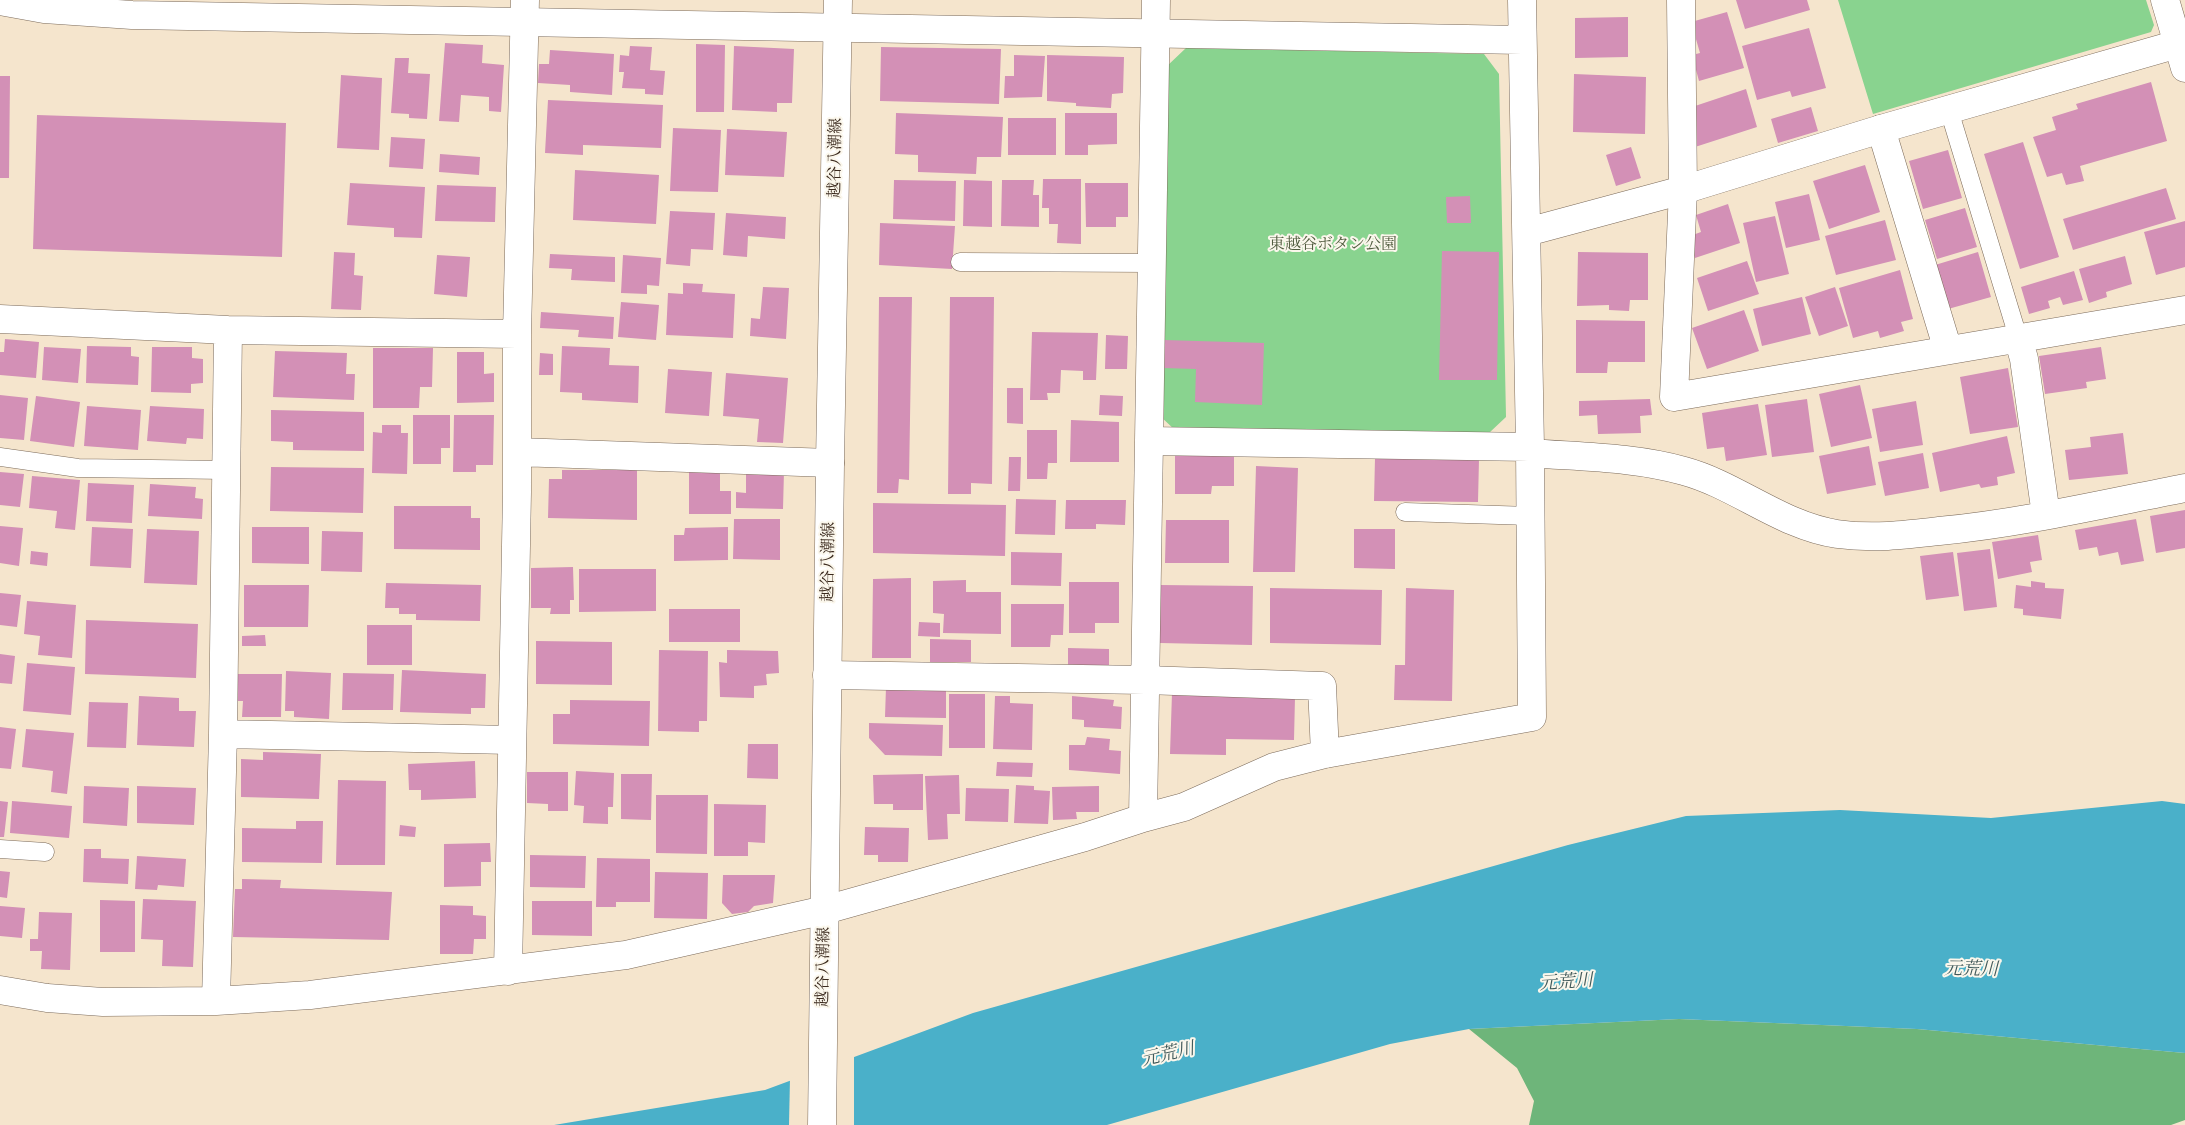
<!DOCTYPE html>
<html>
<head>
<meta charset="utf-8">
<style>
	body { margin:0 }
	canvas { display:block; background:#f5e5cd }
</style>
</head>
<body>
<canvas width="2185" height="1125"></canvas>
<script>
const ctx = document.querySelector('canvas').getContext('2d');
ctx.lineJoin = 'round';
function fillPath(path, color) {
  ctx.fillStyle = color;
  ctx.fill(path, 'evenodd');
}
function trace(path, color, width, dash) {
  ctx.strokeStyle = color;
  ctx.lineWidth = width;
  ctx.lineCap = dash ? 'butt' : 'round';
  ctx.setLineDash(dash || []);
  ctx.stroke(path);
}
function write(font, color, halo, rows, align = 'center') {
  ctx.font = font + ' "IM FELL French Canon","Noto Serif JP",serif';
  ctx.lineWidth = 4;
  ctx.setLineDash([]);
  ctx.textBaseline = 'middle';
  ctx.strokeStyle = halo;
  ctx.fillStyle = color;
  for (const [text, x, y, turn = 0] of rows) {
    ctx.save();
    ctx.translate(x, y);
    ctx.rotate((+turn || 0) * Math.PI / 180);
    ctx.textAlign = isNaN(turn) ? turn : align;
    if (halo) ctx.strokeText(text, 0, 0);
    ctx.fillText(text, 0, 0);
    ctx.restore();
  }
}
const green = new Path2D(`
	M1838,0H2146L2154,25L2151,32L1873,114Z
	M1186,48L1484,54L1499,74L1506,417L1489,433L1175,430L1160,416L1166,67Z`);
const forest = new Path2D(`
	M1679,1019L1917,1029L2185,1053V1120L2171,1125H1529L1534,1101L1517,1068L1469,1029Z`);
const water = new Path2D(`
	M2162,801L2185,804V1053L1917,1029L1679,1019L1469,1029L1390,1044L1107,1125H554L765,1090L973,1013L1568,845L1686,816L1840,810L1991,818Z`);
const pier = new Path2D(`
	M854,1054V1125H789L790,1078Z`);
const building = new Path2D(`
	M1736,0H1807L1810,10L1745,29Z
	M1727,12L1744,68L1699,81L1692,55L1700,53L1691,22Z
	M1628,17V57L1575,58V18Z
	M1809,28L1826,88L1792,97L1790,91L1757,100L1742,46Z
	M445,43L483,45L482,63L504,65L501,112L489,111V97L461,95L459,122L439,121Z
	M696,44L725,45L724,112H696Z
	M630,46L652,47L650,70L665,71L663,95L645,94V89L622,88L624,72H619L620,55L629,56Z
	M734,46L794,49L792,103H777V112L732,110Z
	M881,47L1001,49L999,104L880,101Z
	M550,50L614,54L612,95L570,92V85L538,83L539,64H549Z
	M1014,55L1045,56L1042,97L1004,98L1005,76H1014Z
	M1047,55L1124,57L1123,93L1112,94L1111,108L1076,106V103L1047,101Z
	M395,58H409L408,73L430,74L427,119L409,118V114L391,113Z
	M1574,74L1646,77L1645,134L1573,132Z
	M341,75L382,78L379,150L337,148Z
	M0,76H10L9,178H0Z
	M2151,82L2167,141L2080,166L2084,181L2066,185L2062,173L2047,177L2033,137L2056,130L2052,117L2078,109L2076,104Z
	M1746,89L1757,127L1695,147L1683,110Z
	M548,100L663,105L661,148L583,145V155L545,153Z
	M1811,107L1818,131L1778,143L1771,119Z
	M896,113L1003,117L1001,157H977L976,174L918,172V155L895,154Z
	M1065,113H1117V144L1088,145V155H1065Z
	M37,115L286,123L282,257L33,249Z
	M1008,118H1056V155H1008Z
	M673,128L721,130L718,192L670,191Z
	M727,129L787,132L784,177L725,175Z
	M391,137L425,139L423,169L389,167Z
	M2023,142L2059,257L2020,269L1984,154Z
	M1631,147L1641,178L1616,186L1606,155Z
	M1948,150L1962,198L1923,209L1909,161Z
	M440,154L480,157L479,175L439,172Z
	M1865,165L1880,212L1829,229L1813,181Z
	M575,170L659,175L656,224L573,220Z
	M1043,179H1081V244L1057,243L1058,224H1049V208H1042Z
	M894,180L956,181L955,221L893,219Z
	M964,180L992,181V227L963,226Z
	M1002,180H1034L1033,195H1039V227L1001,226Z
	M350,183L425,187L422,238L394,237V228L347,225Z
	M1085,183H1128V217H1116V227H1086Z
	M437,185L496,187L495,222L435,221Z
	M2166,188L2176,219L2073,250L2063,219Z
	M1809,194L1820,240L1786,248L1775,202Z
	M1470,196L1471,223H1447L1446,197Z
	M1728,204L1740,243L1695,258L1687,237L1701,232L1696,215Z
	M1965,208L1977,247L1937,259L1925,220Z
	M670,211L715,213L713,250L691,249L690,266L666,264Z
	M726,213L786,217L785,239L748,236L747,257L723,255Z
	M1775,216L1789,274L1756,282L1743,223Z
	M1885,220L1896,260L1836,275L1825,236Z
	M2185,221V267L2156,275L2144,232Z
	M880,223L955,226L952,269L879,265Z
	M1442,251L1499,252L1497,380H1439Z
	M334,252L355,253L354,275L363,276L361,310L331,309Z
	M1578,252L1648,253V300H1630L1629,311L1609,310V305L1577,306Z
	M1978,252L1991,297L1948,309L1935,265Z
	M550,254L615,257V282L571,280L572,269L549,268Z
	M437,255L470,257L467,297L434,294Z
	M623,255L661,258L659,286L647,285V294L621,293Z
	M2125,256L2132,284L2106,292L2107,297L2089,303L2079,269Z
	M1747,261L1759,294L1708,311L1697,278Z
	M1900,270L1913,319L1901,322L1904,331L1880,338L1878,331L1853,338L1839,288Z
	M2074,271L2083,300L2063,305L2060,297L2048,301L2050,308L2029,314L2021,287Z
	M683,283L703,284L702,292L735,294L733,338L666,335L668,293L683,294Z
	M763,287L789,288L786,339L750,336L751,318L760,319Z
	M1835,287L1848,326L1819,336L1805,297Z
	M879,297H912L909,480L899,479L898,493H877Z
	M950,297H994L992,484L971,483V494H948Z
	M1802,297L1811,334L1762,346L1753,309Z
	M621,302L659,305L656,340L618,337Z
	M1744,310L1759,351L1707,369L1692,328Z
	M541,312L614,317L613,339L578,337L579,330L540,328Z
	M1576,320L1645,321V362H1608L1607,373H1576Z
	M1032,332L1098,333L1096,380H1083V371L1061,370L1060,393H1047L1048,400H1030Z
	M1106,335L1128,336L1127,369H1105Z
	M5,339L39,342L36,378L0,375V352H4Z
	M1164,340L1264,343L1262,405L1195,402L1196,369L1163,368Z
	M87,346L131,347V356L139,357L138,385L86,383Z
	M562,346L610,348L609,365L639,366L638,403L582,400V393L560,392Z
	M44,347L81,349L78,383L42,380Z
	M152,347H192V358L203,359V383L191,384V393L151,392Z
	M2101,347L2106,379L2086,382L2087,388L2045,394L2039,356Z
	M373,348H433L432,387H420L419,408H373Z
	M275,351L347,353L346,374H355L354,400L273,397Z
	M457,352H484V374L494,373V402L457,403Z
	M540,353L553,354V375H539Z
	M2008,368L2018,427L1970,434L1960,377Z
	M668,369L712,372L709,416L665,413Z
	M726,373L788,378L783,443L757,442L759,419L723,416Z
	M1860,385L1872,438L1831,447L1819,394Z
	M1007,388H1023V424L1007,423Z
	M0,395L28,398L24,440L0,438Z
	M1100,395L1123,396L1122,416L1099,415Z
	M36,396L80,402L74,447L30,441Z
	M1650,399L1652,415L1640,416L1641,433L1598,434L1597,415L1579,416V401Z
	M1807,399L1814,452L1772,457L1765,405Z
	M1916,401L1923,445L1880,452L1872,409Z
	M1758,404L1767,455L1726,461L1724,447L1707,449L1702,413Z
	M87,406L141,410L138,450L84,446Z
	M150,406L204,409L203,439L187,438L186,444L147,441Z
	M271,410L364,412V451L293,450V442L271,441Z
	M413,415H450V448H441V464H413Z
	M454,415H494L493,465H476V472H453Z
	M1071,420L1119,422V462H1070Z
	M382,425H401V433H408L407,474L372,473L373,432L382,433Z
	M1027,430H1057V463H1048L1047,479H1027Z
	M2123,433L2128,474L2069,480L2065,450L2091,447L2090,437Z
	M2007,436L2015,473L1997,477L1998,485L1981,488L1979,484L1940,492L1932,453Z
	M1869,446L1876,485L1827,494L1819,456Z
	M1175,453H1234V486H1212L1211,494H1175Z
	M1923,453L1929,488L1885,496L1878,462Z
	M1009,457H1021L1020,491H1008Z
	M1375,458L1479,459L1478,502L1374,501Z
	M1256,466L1298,468L1295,572H1253Z
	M271,467L364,468L363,513L270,511Z
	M562,470H637V520L548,518L549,479H562Z
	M689,470H720V491H731V514H689Z
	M746,470L784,471L783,509L736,508V492L746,493Z
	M0,472L24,474L20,507L0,505Z
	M32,476L80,480L75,530L55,528L57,511L29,508Z
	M88,483L134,485L132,523L86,521Z
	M150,484L196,487L195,498L203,499L202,519L148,516Z
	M1016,499L1056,500L1055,535L1015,534Z
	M1066,500H1126L1125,525L1096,524V529H1065Z
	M873,503L1006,505L1005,556L873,553Z
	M394,506H471V518H480V550L394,549Z
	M2185,510V548L2156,553L2150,516Z
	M734,519H780V560L733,559Z
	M2136,519L2144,561L2121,565L2118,552L2099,556L2097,547L2079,550L2075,530Z
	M1166,520H1229V563H1165Z
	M0,526L23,528L19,566L0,563Z
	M92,527L133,529L131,568L90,566Z
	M252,527H309V564L252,563Z
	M728,527V560L674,561V535H684L685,528Z
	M147,529L199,531L197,585L144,583Z
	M1354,529H1395V569L1354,568Z
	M322,531L363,532L362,572L321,571Z
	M2038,535L2042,560L2030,562L2032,572L1998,579L1992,542Z
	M1990,549L1997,607L1964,611L1957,553Z
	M31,551L48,553L47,566L30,564Z
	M1011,552L1062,553L1061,586L1011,585Z
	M1953,552L1959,596L1926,600L1920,556Z
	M573,567L574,600H570V614H550L551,608H531V568Z
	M579,569H656V611L579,612Z
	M911,578V658H872L873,579Z
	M966,580V592H1001V634L943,633L944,614L933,613V581Z
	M2031,581L2045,583V588L2064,589L2061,619L2023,615V609L2014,608L2016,585L2031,587Z
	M1069,582H1119V623H1095V633H1069Z
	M386,583L481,585L480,621L416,620V614H399V608H385Z
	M244,585H309L308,627H244Z
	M1160,585L1253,586L1252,645L1160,643Z
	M1270,588L1382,590L1381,645L1270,643Z
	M1406,588L1454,590L1452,701L1394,700L1395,665H1405Z
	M0,593L21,595L17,627L0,625Z
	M27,601L76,605L72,658L38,655L40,636L24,634Z
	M1011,604H1064L1063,635H1051L1050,647H1011Z
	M669,609H740V642H669Z
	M86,620L198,624L196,678L85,674Z
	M919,622L940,623V637L918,636Z
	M367,625H412V665H367Z
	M265,635L266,646H242V636Z
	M930,639L971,640V662H930Z
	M536,641L612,642V685L536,684Z
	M1068,648L1109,649V666L1068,665Z
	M659,650L708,651L707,721H699V732L658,731Z
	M727,650L778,651L779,673L766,674L767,685L754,686V698L720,697L719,662L727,663Z
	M0,654L15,656L12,684L0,683Z
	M27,663L75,667L71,715L23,711Z
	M402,670L486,674L485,708H471V714L400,712Z
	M286,671L331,673L329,719L294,717V711H285Z
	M343,673L394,674L393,710H342Z
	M237,674H282L281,717H242L243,701H237Z
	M886,687L946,689V718L885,717Z
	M1172,693L1295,697L1294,740L1226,739V755L1170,754Z
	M949,694H985V748H949Z
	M139,696L179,698V711H196L194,747L137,745Z
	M995,696H1010V703L1033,704L1032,750L993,749Z
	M1072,696L1114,700L1113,706L1122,707L1121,729L1084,727V720L1072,719Z
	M570,700L650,701L649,746L553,744V714H570Z
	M89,702L128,703L126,748L87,747Z
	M869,723L943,725L942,756L885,755L869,738Z
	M0,727L16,729L11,769L0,768Z
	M26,729L74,733L67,794L51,792L53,771L22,767Z
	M1087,737L1110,739L1109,750L1121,751L1120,774L1069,770V745H1085Z
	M748,744H778V779L747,778Z
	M263,752L321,754L319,799L241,797V759L263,760Z
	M475,761L476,798L421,800V790H409L408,764Z
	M997,762L1033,763L1032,777L996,776Z
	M576,771L614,773L613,807H608V824L583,823L584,806L574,805Z
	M527,772H568V811H548V804L527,803Z
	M621,774H652L651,820L621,819Z
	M923,774V810H893V804H874L873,775Z
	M959,775L960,814H947L948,839L928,840L925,776Z
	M338,780L386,781L385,865H336Z
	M1016,785L1034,786V790L1050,791L1048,824L1014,823Z
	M84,786L129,788L127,826L83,823Z
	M137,786L196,788L194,825L137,823Z
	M1099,786V812H1076L1077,819L1053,820L1052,787Z
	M966,788L1009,789L1008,822L965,821Z
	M656,795H708L707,854L656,853Z
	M0,801L8,802L4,837H0Z
	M12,801L72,806L69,838L10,833Z
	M714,804L766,805L765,843L748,842V856H714Z
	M296,821H323L322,863L242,862V828L296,829Z
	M400,825L416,827L415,837L399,836Z
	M865,827L909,828L908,862H878V855H864Z
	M490,843L491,862H481V886L444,887V844Z
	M84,849H101V858L129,859L128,884L83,882Z
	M530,855L586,856L585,888L530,887Z
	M137,856L186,859L184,887L158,885L157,890L135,889Z
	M597,858L650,859V902H616V907H596Z
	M0,871L10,872L7,898L0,897Z
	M655,872L708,873L707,919L654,918Z
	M723,875H775L773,903L754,906L748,912L732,914L722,903Z
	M242,879L281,880L280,888L392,892L389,940L233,937L235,889H242Z
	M143,899L196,901L193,967L162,966L163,940L141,939Z
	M100,900L135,901V952H100Z
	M532,901H592V936L532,935Z
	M440,905L473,906V915L486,916V939H474L473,954H440Z
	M0,906L25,908L22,938L0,936Z
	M39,912L72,913L70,970L41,969L42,951H30V939H38Z`);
const service = new Path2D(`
	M1949,110L2018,337
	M960,262L1152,263
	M0,457L78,468L226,470
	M1405,512L1530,516
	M0,849L45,852`);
const minor = new Path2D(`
	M1681,0L1683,190L1674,397L2185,310
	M2165,0L2185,68
	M1881,129L1948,350
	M0,319L228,330L517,334
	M2018,337L2024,359L2046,515
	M517,452L830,463
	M1530,453C1581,457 1635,457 1684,471C1736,485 1782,526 1837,534C1872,539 1905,535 1939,531C2022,523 2103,504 2185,488
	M827,675L1145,680L1322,686L1325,754
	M223,734L511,740
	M1143,818L1156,0
	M508,971L517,492V334L525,0
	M0,990L47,998L103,1002L216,1001L310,995L626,955L825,910L1085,837L1143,818L1184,807L1274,767L1325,754L1532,717L1530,447L1149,441
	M216,1001L223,734L228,330`);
const tertiary = new Path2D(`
	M1522,0L1530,447
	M0,1L44,9L132,15L1522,40
	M1527,232L1683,190L1881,129L2185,42`);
const secondary = new Path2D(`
	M822,1125L830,463L838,0`);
const streetNames = [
	["越谷八潮線",836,158,-89],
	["越谷八潮線",829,562,-89],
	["越谷八潮線",824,967,-89]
];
const parkNames = [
	["東越谷ボタン公園",1333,245]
];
const waterNames = [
	["元荒川",1971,970,1],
	["元荒川",1566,983,-4],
	["元荒川",1168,1055,-13]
];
fillPath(green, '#89d38f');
fillPath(forest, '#6eb57a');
fillPath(water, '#4ab0c9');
fillPath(pier, '#f5e5cd');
fillPath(building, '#d390b6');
trace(service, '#7c6b5b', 19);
trace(minor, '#7c6b5b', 29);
trace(tertiary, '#7c6b5b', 29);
trace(secondary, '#7c6b5b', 29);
trace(service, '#fff', 18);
trace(minor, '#fff', 28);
trace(tertiary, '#fff', 28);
trace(secondary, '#fff', 28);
write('16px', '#3b2a1e', '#fbf7ec', streetNames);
write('16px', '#525d40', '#fbf7ec', parkNames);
write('italic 18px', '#40595a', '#fbf7ec', waterNames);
</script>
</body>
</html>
